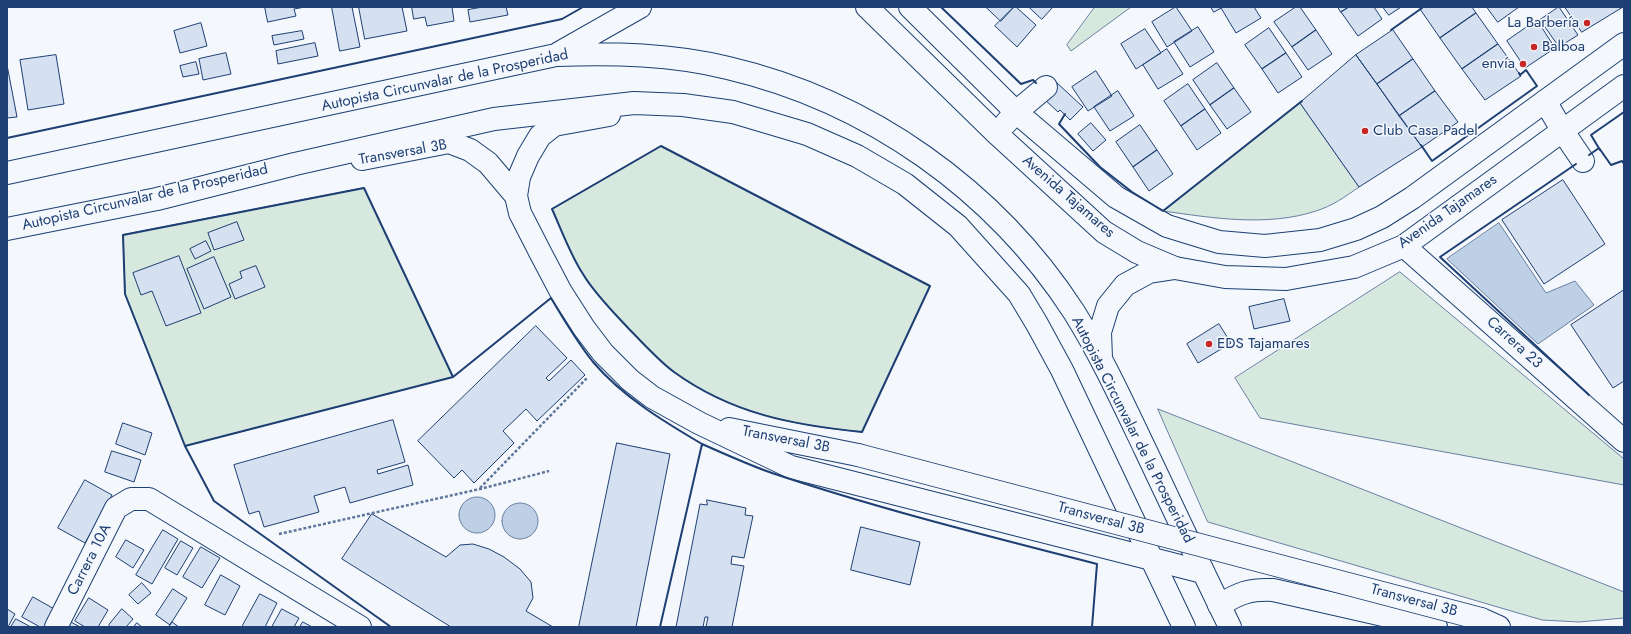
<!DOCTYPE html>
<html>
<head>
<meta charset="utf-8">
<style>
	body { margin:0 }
	#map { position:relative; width:1631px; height:634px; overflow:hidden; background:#f4f7fb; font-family:Jost,sans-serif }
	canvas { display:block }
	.frame { position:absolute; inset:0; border:8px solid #1d3f73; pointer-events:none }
</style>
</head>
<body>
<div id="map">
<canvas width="1631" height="634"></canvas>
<div class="frame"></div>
</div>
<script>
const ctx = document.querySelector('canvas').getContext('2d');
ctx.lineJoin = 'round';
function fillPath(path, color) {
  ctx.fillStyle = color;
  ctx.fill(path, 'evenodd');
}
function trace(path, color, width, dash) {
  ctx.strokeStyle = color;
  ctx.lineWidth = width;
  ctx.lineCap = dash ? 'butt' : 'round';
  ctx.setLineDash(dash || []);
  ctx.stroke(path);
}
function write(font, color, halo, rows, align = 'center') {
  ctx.font = font + ' Jost,sans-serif';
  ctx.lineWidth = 3;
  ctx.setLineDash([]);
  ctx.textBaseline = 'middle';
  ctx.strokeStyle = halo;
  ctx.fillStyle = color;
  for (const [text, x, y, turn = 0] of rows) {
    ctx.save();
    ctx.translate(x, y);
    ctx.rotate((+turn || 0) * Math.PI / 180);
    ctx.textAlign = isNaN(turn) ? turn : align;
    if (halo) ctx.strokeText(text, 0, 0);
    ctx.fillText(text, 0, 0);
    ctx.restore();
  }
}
const green = new Path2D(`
	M1095,7H1131L1071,51L1067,45Z
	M1300,103L1359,187C1345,197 1332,206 1316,211C1267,227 1213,218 1163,211Z
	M661,146L930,286L862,432C793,425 732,414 674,372C658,360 644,344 630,330C615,314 594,293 583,274C571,256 561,229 552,209Z
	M364,188L453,377L185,446L125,294L123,235Z
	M1400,272L1624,459V485L1260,418L1235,378Z
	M1158,409L1624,592V618L1579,622L1542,620L1208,522Z`);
const water = new Path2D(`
	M1499,223L1546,293L1575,281L1594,305L1538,344L1447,259Z
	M459 515a18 18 0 1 1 36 0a18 18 0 1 1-36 0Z
	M502 521a18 18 0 1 1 36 0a18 18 0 1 1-36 0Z`);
const building = new Path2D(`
	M265,7H305L294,9L296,16L268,22Z
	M332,7H352L360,47L340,51Z
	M359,7H402L407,31L365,39Z
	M412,7H452L454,21L427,26L425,17L414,19Z
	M483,7H506L508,15L470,22L468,10Z
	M986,7H1014L1001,21Z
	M1014,7H1016L1036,25L1017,47L995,26Z
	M1029,7H1053L1042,19Z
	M1176,7L1192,31L1167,47L1152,22Z
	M1211,7H1223L1214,12Z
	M1223,7H1254L1261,18L1236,33L1221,8Z
	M1296,7H1300L1316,30L1292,47L1274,22Z
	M1338,7H1349L1341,12Z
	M1349,7H1374L1382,19L1358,36L1341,12Z
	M1383,7H1401L1389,15Z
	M1423,7H1472L1476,13L1440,38L1420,9Z
	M1487,7H1519L1498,22Z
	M1559,7L1578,35L1559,47L1540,20Z
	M1565,7H1623L1582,32Z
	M1476,13L1498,44L1462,69L1440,38Z
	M1537,20L1555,48L1525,68L1507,41Z
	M201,23L207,46L180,53L174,31Z
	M1198,27L1214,52L1190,67L1174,42Z
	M1269,28L1286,53L1262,69L1245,45Z
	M1145,29L1161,53L1136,69L1121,44Z
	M1316,30L1332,54L1308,70L1292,47Z
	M1393,30L1413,59L1377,84L1356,55Z
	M302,31L304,39L274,45L272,36Z
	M315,43L318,56L278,64L276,51Z
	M1498,44L1521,76L1485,100L1462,69Z
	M1167,49L1183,74L1158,89L1143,65Z
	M226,53L231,74L203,80L199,59Z
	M1286,53L1302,77L1278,93L1262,69Z
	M56,55L64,104L28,110L20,60Z
	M1356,55L1422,147L1359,187L1300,103Z
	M1413,59L1435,91L1399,116L1377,84Z
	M196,62L199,74L183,77L180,66Z
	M1217,63L1234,88L1210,105L1193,80Z
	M7,65L17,117L7,118Z
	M1096,71L1112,96L1088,111L1072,87Z
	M1056,82L1083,107L1070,120L1060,110L1058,112L1042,97Z
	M1188,84L1205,109L1181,126L1164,101Z
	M1234,88L1251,112L1227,129L1210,105Z
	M1118,91L1134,116L1110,131L1094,107Z
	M1435,91L1458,122L1422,147L1399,116Z
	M1205,109L1221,133L1197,150L1181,126Z
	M1091,123L1106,140L1093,151L1078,134Z
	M1140,125L1157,150L1133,167L1116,142Z
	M1157,150L1173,174L1149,191L1133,167Z
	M1563,180L1605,244L1544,284L1502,220Z
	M237,222L244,240L214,250L208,233Z
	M206,241L211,251L195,259L190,249Z
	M179,256L201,313L166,326L152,291L141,295L133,273Z
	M214,257L231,297L204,309L187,269Z
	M256,266L265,287L235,299L229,284L242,278L240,272Z
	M1624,290V381L1613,388L1571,325Z
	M1284,299L1290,321L1254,329L1249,307Z
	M1219,324L1231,343L1198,363L1187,344Z
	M536,326L567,358L546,378L549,381L571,360L585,375L537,421L526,409L503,431L514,443L474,483L462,470L454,478L418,441Z
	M393,420L405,462L377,470L378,474L408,465L413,485L350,503L345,487L314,496L319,512L264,527L259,511L249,514L234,465Z
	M123,423L152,433L145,455L116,444Z
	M617,443L670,454L636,627H579Z
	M112,451L141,460L134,482L105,472Z
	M85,480L112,495L85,543L58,528Z
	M707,500L746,508L745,515L753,516L744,558L732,556L731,564L744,566L732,627H706L708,617H705L703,627H676L700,504L707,505Z
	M372,514L446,557L460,545L473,544L489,549L504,557L520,569L531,582L533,598L526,611L553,627H451L342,559Z
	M861,527L920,542L910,585L851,570Z
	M163,530L178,539L152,584L136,575Z
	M126,540L144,550L133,568L116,557Z
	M181,541L193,548L177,575L165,568Z
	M201,547L220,558L202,588L183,577Z
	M221,575L240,586L225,615L205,605Z
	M142,583L151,593L138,604L129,595Z
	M173,589L187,598L170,625L156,615Z
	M260,594L277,603L265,627H242Z
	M33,597L56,610L47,627H40L22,617Z
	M89,598L108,610L98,627H85L75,621Z
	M7,609L15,614L8,627H7Z
	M122,609L133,619L126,627H110L109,625Z
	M282,609L299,618L294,627H272Z
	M16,619L31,627H11Z
	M71,622L80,627H68Z
	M172,622L179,627H169Z
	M303,622L312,627H300Z
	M137,623L142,627H134Z`);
const path = new Path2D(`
	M480,488L588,377
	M279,534L480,489L549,471`);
const minor = new Path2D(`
	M867,7L996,133L1104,232L1137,252L1175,268L1225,277L1286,279L1297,277L1354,267L1404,246L1624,86
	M910,7L1016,112L1116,197L1167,226L1219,242L1265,246L1320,240L1356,229L1382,217L1412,198L1624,44
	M1545,101L1562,130L1583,161
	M1006,123L1016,112L1046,87
	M362,159L449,142L470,150L488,163L516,196L520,213L541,254L561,292L584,328L603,353L630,380L652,397L699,423L791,467L1203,572
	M516,196L519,177L528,156L540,136L554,125L609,115
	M1404,246L1624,441
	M729,429L858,455
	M1219,605C1240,593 1249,589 1273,590L1436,627
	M1481,619L1499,627
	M56,627L116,508L131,499H149L360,627`);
const highway = new Path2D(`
	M559,53L640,7
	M7,173L556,55C613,53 672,54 728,68C869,101 995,190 1074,312C1101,355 1123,403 1145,449C1173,508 1201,568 1230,627
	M7,229L157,199L295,164L494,119L634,103L683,105L733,112L807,134L857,156L905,184L958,226L1019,294L1037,324L1062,370L1184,627
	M1101,358L1100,332L1108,306L1125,285L1149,272L1175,268`);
const minorBridge = new Path2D(`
	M858,455L1481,619`);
const wall = new Path2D(`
	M941,7L1021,84L1033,80L1036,83
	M1391,30L1422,8
	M1065,114L1059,124L1100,167L1132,192L1163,211L1302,101
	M7,138L562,19L583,7
	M1421,145L1432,161L1537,86L1526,70L1520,75L1519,73
	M661,146L930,286L862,432C793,425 732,414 674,372C658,360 644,344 630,330C615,314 594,293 583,274C571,256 561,229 552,209Z
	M1600,150L1591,135L1624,112
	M1589,155L1599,148L1611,165L1622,161L1624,164
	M1576,164L1440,257L1589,395
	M364,188L453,377L185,446L125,294L123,235Z
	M702,446V444C725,454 749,465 772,473C879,509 988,536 1097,564L1092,627
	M391,627L214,501L185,446L453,377L551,298C564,320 577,342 593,362C623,397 663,421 702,444L660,627`);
const markers = [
	[1587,23,4,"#c62828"],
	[1534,47,4,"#c62828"],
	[1523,64,4,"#c62828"],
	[1365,131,4,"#c62828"],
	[1209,344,4,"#c62828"]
];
const poiNames = [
	["La Barbería",1579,23,"right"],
	["Balboa",1542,47],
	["envía",1515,64,"right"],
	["Club Casa Padel",1373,131],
	["EDS Tajamares",1217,344]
];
const streetNames = [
	["Autopista Circunvalar de la Prosperidad",445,81,-12],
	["Transversal 3B",403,153,-10],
	["Avenida Tajamares",1068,197,41],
	["Autopista Circunvalar de la Prosperidad",145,198,-13],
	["Avenida Tajamares",1448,212,-35],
	["Carrera 23",1514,343,42],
	["Autopista Circunvalar de la Prosperidad",1132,430,63],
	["Transversal 3B",786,440,11],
	["Transversal 3B",1101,519,15],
	["Carrera 10A",90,560,-63],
	["Transversal 3B",1414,601,15]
];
fillPath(green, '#d7e8df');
trace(green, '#687fa3', 1);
fillPath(water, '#bed0e5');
trace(water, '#687fa3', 1);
fillPath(building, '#d5e0f0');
trace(building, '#1d3f73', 1);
trace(minor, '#1d3f73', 24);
trace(highway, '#1d3f73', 24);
trace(path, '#5e769c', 2.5, [3, 2]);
trace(minor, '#f4f7fb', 22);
trace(highway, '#f4f7fb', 22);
trace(minorBridge, '#1d3f73', 24, []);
trace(minorBridge, '#f4f7fb', 22);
trace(wall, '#1d3f73', 2);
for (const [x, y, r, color] of markers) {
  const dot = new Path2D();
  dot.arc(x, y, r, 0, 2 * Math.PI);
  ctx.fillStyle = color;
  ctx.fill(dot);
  trace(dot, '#f4f7fb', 1.5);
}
write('15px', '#1d3f73', '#f4f7fb', poiNames, 'left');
write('15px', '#1d3f73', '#f4f7fb', streetNames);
</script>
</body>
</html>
